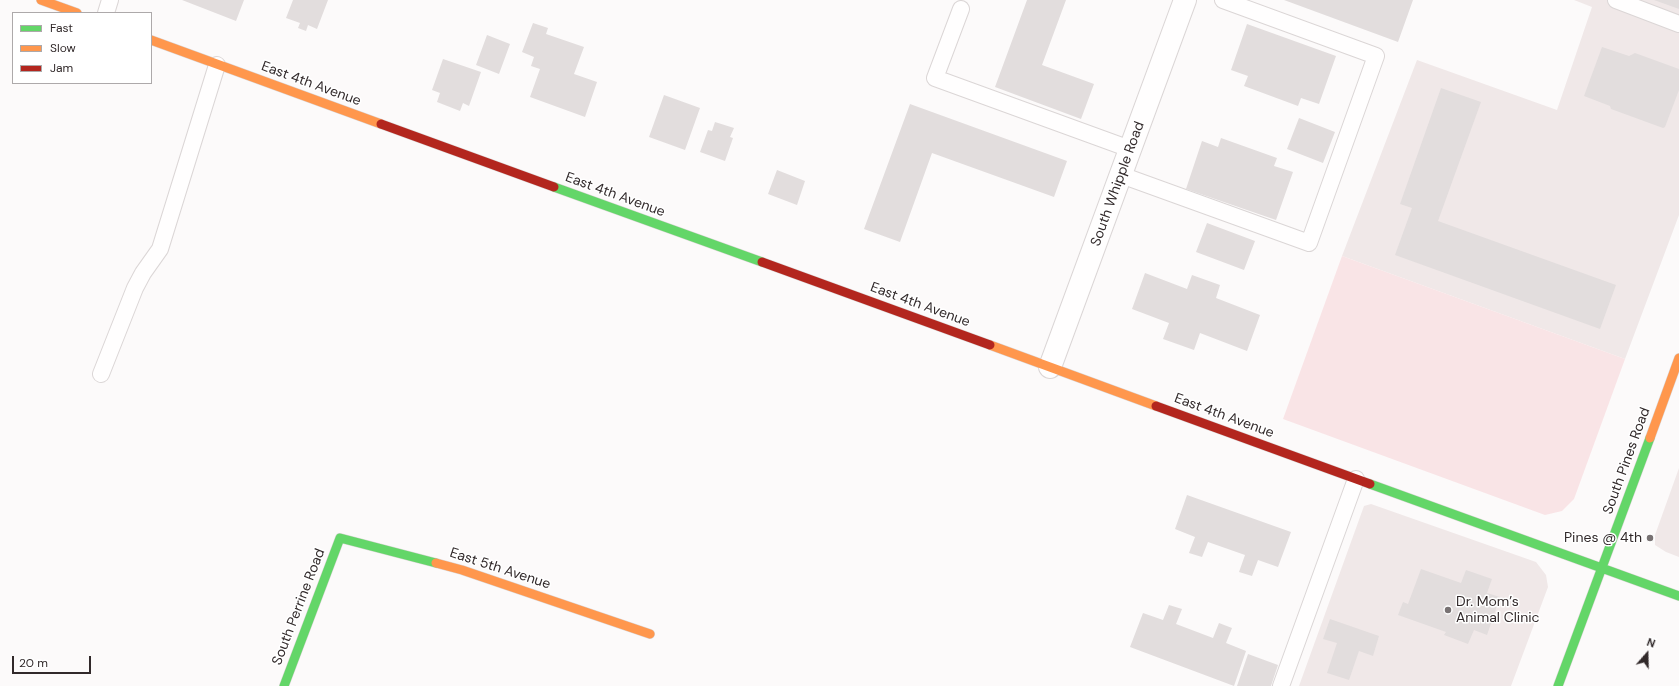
<!DOCTYPE html>
<html>
<head>
<meta charset="utf-8">
<style>
	body { margin:0 }
	#map { position:relative; width:1679px; height:686px; overflow:hidden; background:#fcfafa; font-family:"DM Sans",sans-serif }
	canvas { display:block }
	.legend { position:absolute; left:12px; top:12px; width:140px; height:72px; box-sizing:border-box; background:#fff; border:1px solid #ada9aa; margin:0; padding:5px 7px; list-style:none; font-size:12px; color:#31292a }
	.legend li { display:flex; align-items:center; gap:8px; height:20px }
	.legend b { width:20px; border:1px solid #ada9aa }
	.north { position:absolute; left:1627px; top:634px; width:40px; height:40px; -webkit-text-stroke:3px #fff; paint-order:stroke; rotate:20deg; font-size:11px; font-weight:700; line-height:16px; text-align:center; color:#31292a }
	.north::after { content:''; display:block; margin:auto; width:14px; height:18px; background:#31292a; clip-path:polygon(50% 0,100% 100%,50% 72%,0 100%) }
	.scale { position:absolute; left:12px; top:656px; width:79px; height:18px; box-sizing:border-box; border:2px solid #31292a; border-top:0; padding-left:5px; font-size:12px; line-height:14px; white-space:nowrap; color:#31292a; -webkit-text-stroke:3px #fff; paint-order:stroke }
</style>
</head>
<body>
<div id="map">
<canvas width="1679" height="686"></canvas>
<ul class="legend">
<li><b style="height:5px;background:#63d668"></b>Fast</li>
<li><b style="height:5px;background:#ff974d"></b>Slow</li>
<li><b style="height:5px;background:#b3261e"></b>Jam</li>
</ul>
<div class="north">N</div>
<div class="scale">20 m</div>
</div>
<script>
const ctx = document.querySelector('canvas').getContext('2d');
ctx.lineJoin = 'round';
function fillPath(path, color) {
  ctx.fillStyle = color;
  ctx.fill(path, 'evenodd');
}
function trace(path, color, width, dash) {
  ctx.strokeStyle = color;
  ctx.lineWidth = width;
  ctx.lineCap = dash ? 'butt' : 'round';
  ctx.setLineDash(dash || []);
  ctx.stroke(path);
}
function write(font, color, halo, rows, align = 'center') {
  ctx.font = font + ' "DM Sans",sans-serif';
  ctx.lineWidth = 3;
  ctx.setLineDash([]);
  ctx.textBaseline = 'middle';
  ctx.strokeStyle = halo;
  ctx.fillStyle = color;
  for (const [text, x, y, turn = 0] of rows) {
    ctx.save();
    ctx.translate(x, y);
    ctx.rotate((+turn || 0) * Math.PI / 180);
    ctx.textAlign = isNaN(turn) ? turn : align;
    if (halo) ctx.strokeText(text, 0, 0);
    ctx.fillText(text, 0, 0);
    ctx.restore();
  }
}
const built = new Path2D(`
	M1574,0H1679V215L1625,359L1342,256L1417,60L1557,110L1592,7Z
	M1679,468V557L1666,552L1655,545V535Z
	M1371,504L1536,562L1546,575L1548,587L1511,686H1299L1364,506Z`);
const green = new Path2D(`
	M1342,256L1625,359L1574,499L1562,511L1545,515L1283,419Z`);
const building = new Path2D(`
	M182,0H244L236,21Z
	M293,0H328L317,29L308,25L306,31L298,28L300,23L286,18Z
	M1027,0H1066L1042,65L1094,84L1081,119L995,87Z
	M1284,0H1413L1398,42Z
	M1654,0H1679V9Z
	M533,23L548,28L546,34L584,47L574,74L597,82L585,117L530,97L540,69L531,66L534,57L522,52Z
	M1247,24L1336,56L1319,104L1301,98L1298,106L1244,86L1248,76L1231,70Z
	M487,35L510,44L499,74L476,65Z
	M1602,47L1629,56L1635,53L1679,69V90L1665,127L1663,128L1611,109L1610,106L1584,96Z
	M443,59L481,72L469,106L463,103L460,111L437,102L440,93L432,90Z
	M1441,88L1481,102L1438,221L1616,285L1600,329L1395,255L1412,208L1400,204Z
	M664,95L700,108L685,150L649,137Z
	M910,104L1067,161L1054,197L932,153L900,242L864,229Z
	M1299,118L1335,132L1323,163L1287,149Z
	M715,122L734,128L730,137L733,138L725,161L700,152L708,130L712,131Z
	M1221,138L1277,158L1274,166L1293,172L1276,220L1186,189L1202,141L1218,147Z
	M777,170L805,181L797,205L768,194Z
	M1207,223L1255,241L1244,270L1196,252Z
	M1145,273L1187,289L1192,275L1220,285L1216,298L1260,315L1247,351L1200,333L1194,350L1163,339L1169,323L1132,309Z
	M1187,495L1291,532L1278,567L1258,560L1252,576L1239,572L1245,555L1208,542L1202,557L1189,553L1195,537L1175,529Z
	M1421,569L1461,583L1466,570L1492,579L1487,593L1500,597L1487,635L1474,630L1468,644L1444,635L1446,632L1398,615L1403,602L1408,604Z
	M1169,605L1182,609L1176,624L1213,638L1219,623L1232,628L1226,643L1246,651L1234,686L1130,647L1143,613L1163,620Z
	M1330,619L1379,636L1373,656L1359,651L1349,680L1327,673L1337,643L1323,639Z
	M1248,654L1278,665L1271,686H1237Z`);
const lane = new Path2D(`
	M1616,0L1679,24
	M961,9L935,78L1130,149
	M106,13L110,0
	M1121,175L1309,243L1376,56L1223,0
	M101,374L135,288L143,273L160,249L217,65
	M1281,686L1356,479`);
const street = new Path2D(`
	M1050,367L1185,0`);
const fast = new Path2D(`
	M554,187L762,262
	M1370,484L1679,596
	M284,686L340,538L436,563
	M1558,686L1650,438`);
const slow = new Path2D(`
	M41,0L77,13
	M151,40L381,124
	M990,345L1156,406
	M1650,438L1679,358
	M436,563L462,570L650,634`);
const jam = new Path2D(`
	M381,124L554,187
	M762,262L990,345
	M1156,406L1370,484`);
const markers = [
	[1650,538,4,"#787273"],
	[1448,610,4,"#787273"]
];
const streetNames = [
	["East 4th Avenue",311,84,20],
	["South Whipple Road",1118,184,-70],
	["East 4th Avenue",615,195,20],
	["East 4th Avenue",920,305,20],
	["East 4th Avenue",1224,416,20],
	["South Pines Road",1627,461,-70],
	["East 5th Avenue",500,569,18],
	["South Perrine Road",299,607,-69]
];
const poiNames = [
	["Pines @ 4th",1642,538],
	["Dr. Mom’s",1456,602,"left"],
	["Animal Clinic",1456,618,"left"]
];
fillPath(built, '#f0e8e8');
fillPath(green, '#f9e4e6');
fillPath(building, '#e2dddd');
trace(lane, '#dbd6d6', 18);
trace(street, '#dbd6d6', 24);
trace(fast, '#dbd6d6', 10);
trace(slow, '#dbd6d6', 10);
trace(jam, '#dbd6d6', 10);
trace(lane, '#fffefe', 16);
trace(street, '#fffefe', 22);
trace(fast, '#63d668', 9);
trace(slow, '#ff974d', 9);
trace(jam, '#b3261e', 9);
for (const [x, y, r, color] of markers) {
  const dot = new Path2D();
  dot.arc(x, y, r, 0, 2 * Math.PI);
  ctx.fillStyle = color;
  ctx.fill(dot);
  trace(dot, '#fff', 1.5);
}
write('14px', '#31292a', '#fff', streetNames);
write('14px', '#31292a', '#fff', poiNames, 'right');
</script>
</body>
</html>
